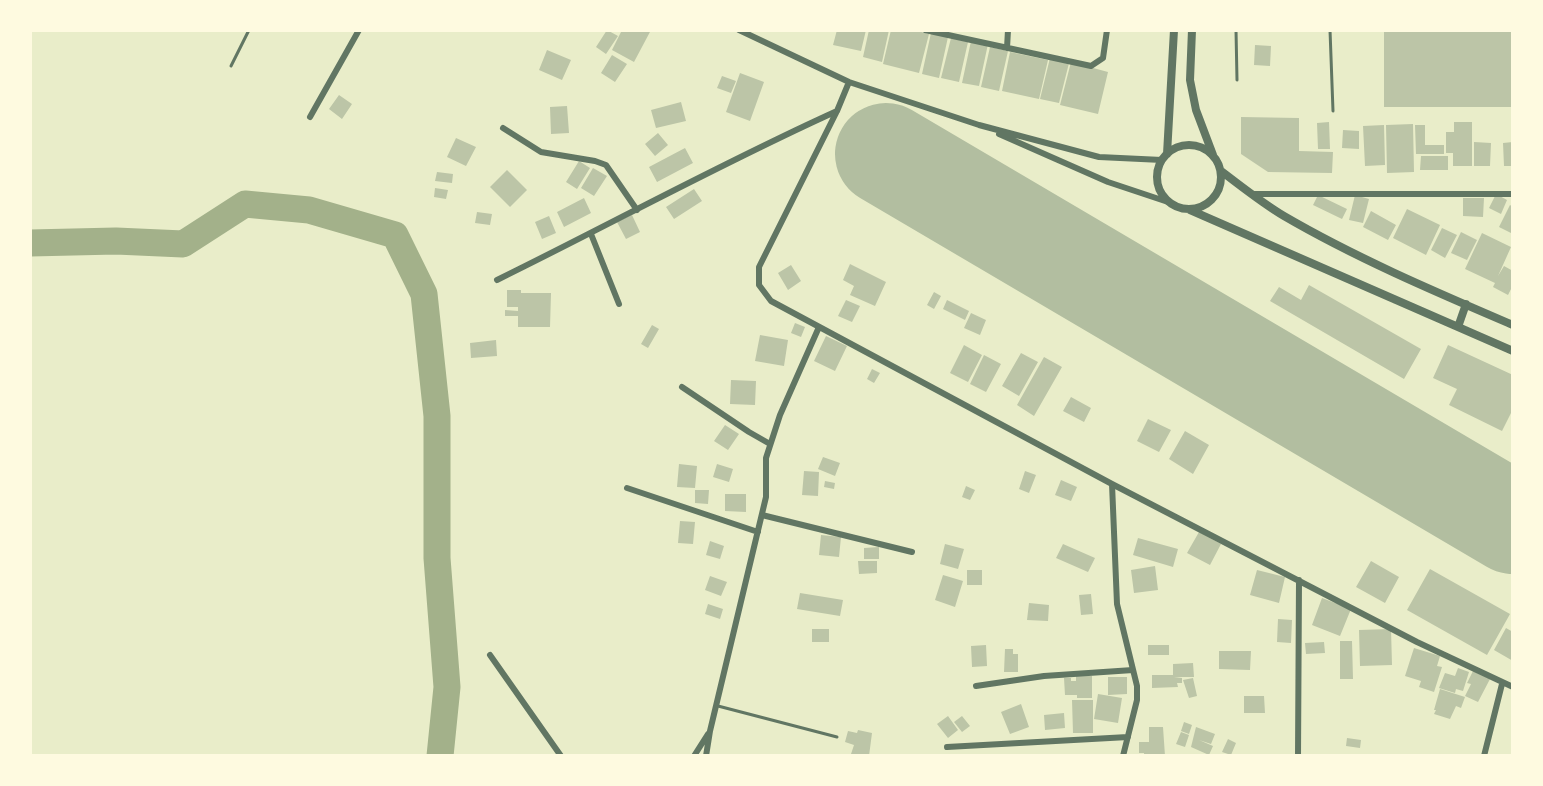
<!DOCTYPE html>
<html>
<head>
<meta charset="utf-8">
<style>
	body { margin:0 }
	#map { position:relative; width:1543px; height:786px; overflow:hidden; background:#e9edc9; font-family:"Source Serif 4",serif }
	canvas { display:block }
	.frame { position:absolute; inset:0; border:32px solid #fefae0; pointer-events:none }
</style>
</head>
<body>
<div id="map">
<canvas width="1543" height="786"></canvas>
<div class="frame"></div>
</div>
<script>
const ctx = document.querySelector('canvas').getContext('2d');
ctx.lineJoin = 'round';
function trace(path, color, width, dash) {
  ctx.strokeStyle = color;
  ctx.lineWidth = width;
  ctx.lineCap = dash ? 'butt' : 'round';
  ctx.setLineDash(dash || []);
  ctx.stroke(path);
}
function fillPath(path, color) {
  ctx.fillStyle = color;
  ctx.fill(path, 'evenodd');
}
const river = new Path2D(`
	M30,243L116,241L183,244L245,204L309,210L395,235L424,294L437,416V558L447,687L440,756`);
const runway = new Path2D(`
	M886,154L1513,523`);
const building = new Path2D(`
	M607,30L618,36L606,54L596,47Z
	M622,30H651L634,62L612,50Z
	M837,30H866L861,51L833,45Z
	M869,30H889L882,62L863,57Z
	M891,30H914L929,34L919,73L883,64Z
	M1384,30H1513V107H1384Z
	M931,33L948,37L939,78L922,74Z
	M951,38L968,42L959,82L941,78Z
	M971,41L988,44L979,86L962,83Z
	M1255,45L1271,46L1270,66L1254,65Z
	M990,47L1008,51L999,91L981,87Z
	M547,50L571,60L562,80L539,70Z
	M1010,52L1048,60L1039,99L1002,91Z
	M612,55L627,64L615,82L601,73Z
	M1050,58L1069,63L1059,103L1040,99Z
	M1071,62L1108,72L1098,114L1060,105Z
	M740,73L764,82L750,121L726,112Z
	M722,76L736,81L731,93L717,88Z
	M339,95L352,104L342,119L329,109Z
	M681,102L686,121L656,128L651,110Z
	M567,106L569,133L551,134L550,107Z
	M1241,117L1299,118V151L1333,152L1332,173L1268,172L1241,154Z
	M1329,122L1330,149H1318L1317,123Z
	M1454,122H1472V166H1453V153H1446V132H1454Z
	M1413,124L1414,172L1387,173L1386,125Z
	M1384,125L1385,165L1365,166L1363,126Z
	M1415,125H1425V145H1444V154H1416Z
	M1343,130L1359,131V149L1342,148Z
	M658,133L668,145L655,156L645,144Z
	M456,138L476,147L466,166L447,157Z
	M1474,142L1491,143L1490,166H1474Z
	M1513,142V166H1504L1503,143Z
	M685,148L693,163L657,182L649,167Z
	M1421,156H1448V170H1420Z
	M579,161L590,168L577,189L566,182Z
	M593,168L607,176L594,196L581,188Z
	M507,170L527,190L510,207L490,187Z
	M437,172L453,174L452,183L435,181Z
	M435,188L448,190L446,199L434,197Z
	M694,189L702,201L674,219L666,207Z
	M1496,194L1507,200L1501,214L1489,208Z
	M1318,195L1347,209L1342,219L1313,205Z
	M1355,195L1369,199L1363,223L1349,220Z
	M584,198L591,213L564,227L557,212Z
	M1463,198H1484L1483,217L1463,216Z
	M1510,205L1513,207V234L1499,227Z
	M1407,209L1440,225L1426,255L1393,238Z
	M1371,211L1396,225L1388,240L1363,227Z
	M477,212L492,214L490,225L475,223Z
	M632,215L640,232L626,239L617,222Z
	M549,216L556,233L542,239L535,222Z
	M1442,228L1457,235L1445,258L1431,250Z
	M1461,232L1477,240L1467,260L1451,253Z
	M1482,233L1511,247L1498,276L1504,266L1513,271V285L1508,295L1493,287L1495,283L1465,269Z
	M850,264L886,282L875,306L850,295L854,286L843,280Z
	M791,265L801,281L788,290L778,273Z
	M1309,285L1421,349L1404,379L1270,301L1279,287L1301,300Z
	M507,290H521V293H551L550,327H518V316H505V310L518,311V307H507Z
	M934,292L941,296L934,309L927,305Z
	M846,300L860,306L852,322L838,316Z
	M947,300L969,311L965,320L943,309Z
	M971,313L986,320L980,335L964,328Z
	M795,323L805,327L801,337L791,333Z
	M652,325L659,329L648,348L641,344Z
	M760,335L788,340L784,366L755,361Z
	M826,336L847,346L835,371L814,361Z
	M496,340L497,356L471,358L470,343Z
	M964,345L982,355L968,382L950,373Z
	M1448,345L1513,375V409L1502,431L1449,405L1457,389L1433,378Z
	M1021,353L1038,362L1019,396L1002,386Z
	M984,355L1001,364L986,392L970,384Z
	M1044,357L1062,367L1034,416L1017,405Z
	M872,369L880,373L874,383L867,379Z
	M731,380L756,381L755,405L730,404Z
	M1071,397L1091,408L1084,422L1063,411Z
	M1148,419L1171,430L1159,452L1137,441Z
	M725,425L739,434L728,450L714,441Z
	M1185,431L1209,445L1193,474L1169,459Z
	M823,457L840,463L835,476L818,469Z
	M679,464L697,466L695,488L677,487Z
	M717,464L733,469L729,482L713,477Z
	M804,471L819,472L818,496L802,495Z
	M1025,471L1036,475L1029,493L1019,489Z
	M1061,480L1077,487L1071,501L1055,495Z
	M825,481L835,483L834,489L824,487Z
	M966,486L975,490L970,500L962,497Z
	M695,490H709L708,504L695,503Z
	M725,494H746V512L725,511Z
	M680,521L695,522L693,544L678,543Z
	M1199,532L1221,544L1210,565L1187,553Z
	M821,535L841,537L839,557L819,555Z
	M1138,538L1178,549L1173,567L1133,555Z
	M710,541L724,546L720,559L706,555Z
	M945,544L964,549L958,569L940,564Z
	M1063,544L1095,558L1088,572L1056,558Z
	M879,547V559H864V548Z
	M858,561H877V573L859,574Z
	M1371,561L1399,577L1385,603L1356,587Z
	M1155,566L1158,590L1134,593L1131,570Z
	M1430,569L1510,614L1487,655L1407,610Z
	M967,570H982V585H967Z
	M1257,570L1285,577L1279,603L1250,595Z
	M943,575L963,581L955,607L935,600Z
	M710,576L727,582L721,596L705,590Z
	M800,593L843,600L840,616L797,609Z
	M1091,594L1093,614L1081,615L1079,595Z
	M1322,598L1351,609L1340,636L1312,625Z
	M1029,603L1049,605L1048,621L1027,620Z
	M708,604L723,609L720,619L705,614Z
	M1278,619L1292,620L1291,643L1277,642Z
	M1506,628L1513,632V661L1494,650Z
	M812,629H829V642H812Z
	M1391,629L1392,665L1360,666L1359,630Z
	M1340,641H1352L1353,679H1340Z
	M1324,642L1325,653L1306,654L1305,643Z
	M986,645L987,666L972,667L971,646Z
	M1148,645H1169V655H1148Z
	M1414,648L1440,656L1437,666L1442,667L1434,692L1419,687L1421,681L1405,676Z
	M1005,649H1013V654H1018V672H1004Z
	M1219,651H1251L1250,670L1219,669Z
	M1193,663L1194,677H1174L1182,678V683H1177L1178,687L1152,688V675H1173V664Z
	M1458,668L1469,672L1463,691L1456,689L1455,693L1439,688L1445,673L1455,676Z
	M1473,671L1490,679L1478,702L1465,696L1471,684L1467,683Z
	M1076,676H1092V698H1077V695H1065L1064,678H1071V681H1076Z
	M1108,677H1127V694L1108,695Z
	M1193,678L1197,696L1189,698L1183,680Z
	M1440,689L1465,697L1461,708L1456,706L1450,719L1434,714L1436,710H1434Z
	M1098,694L1122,698L1118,723L1094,719Z
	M1244,696H1264L1265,713H1244Z
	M1072,700H1093V733H1073Z
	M1021,704L1029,727L1010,734L1001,712Z
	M1064,713L1065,728L1045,730L1044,715Z
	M948,716L958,730L948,738L937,724Z
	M962,716L970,726L962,732L954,722Z
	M1184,722L1192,725L1189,734L1181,731Z
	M1149,727H1163L1165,756H1144V753H1139V742H1149Z
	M1196,727L1215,734L1211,744L1199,740L1213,746L1209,755L1191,747Z
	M858,730L872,733L869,756L851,754L854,745L845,742L848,731L857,733Z
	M1181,732L1189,735L1185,747L1176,744Z
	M1347,738L1361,740L1360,748L1346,746Z
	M1228,739L1236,743L1231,755L1222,752Z`);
const service = new Path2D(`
	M1236,30L1237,80
	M1330,30L1333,111
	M231,66L249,30
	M718,706L837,737`);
const minor = new Path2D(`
	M739,30L849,82L979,125L1099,157L1162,160
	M925,30L1091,66L1103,58L1107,30
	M1007,48L1008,30
	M849,82L837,111L759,267V285L771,301L1112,484L1417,642L1513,687
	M310,117L359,30
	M503,128L541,152L595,161L606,165L637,210
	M999,134L1108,182L1168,202
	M1252,194H1513
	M591,234L619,304
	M497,280C611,224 722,163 837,111
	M682,387L749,432L770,444
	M1112,484L1117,604L1137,686V700L1123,756
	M627,488L758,532
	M762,515L912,552
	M490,655L561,756
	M976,686L1044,676L1133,670
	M947,747L1128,737
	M694,756L708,734
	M706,756L710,731L766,497V458L780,415L819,327
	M1298,756L1299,580
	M1484,756L1502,684`);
const tertiary = new Path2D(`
	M1192,30L1190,80L1196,110L1213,155
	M1157 177a32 32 0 1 1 64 0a32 32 0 1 1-64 0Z
	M1167,154L1174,30
	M1221,171C1241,186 1262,203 1284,216C1356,258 1436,292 1513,325
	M1190,210L1513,351
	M1458,327L1466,304`);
trace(river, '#a3b18a', 27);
trace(runway, '#b2bea0', 102);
fillPath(building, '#bcc5a7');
trace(service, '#617663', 3);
trace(minor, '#617663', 6);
trace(tertiary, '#617663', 8);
</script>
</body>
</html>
